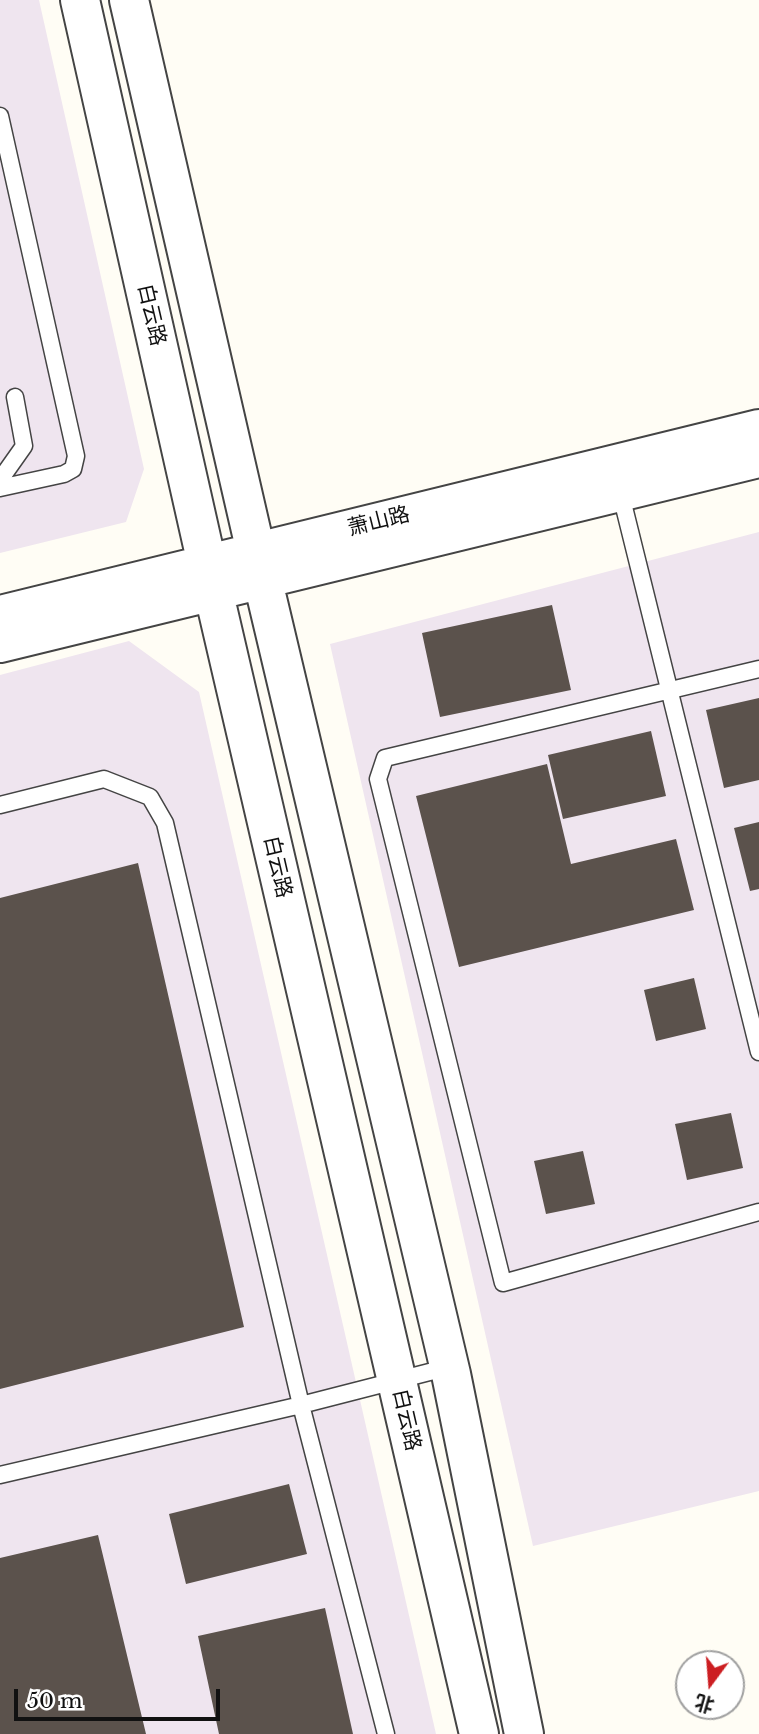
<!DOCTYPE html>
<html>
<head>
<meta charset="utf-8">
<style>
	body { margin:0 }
	#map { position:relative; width:759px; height:1734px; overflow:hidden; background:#fffdf5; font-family:"Libre Baskerville","Noto Sans SC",serif }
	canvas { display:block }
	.north { position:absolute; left:675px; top:1650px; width:70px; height:70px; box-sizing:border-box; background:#fff; border:2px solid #a0a0a0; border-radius:50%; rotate:196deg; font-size:19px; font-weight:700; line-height:28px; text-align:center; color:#111 }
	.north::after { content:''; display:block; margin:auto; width:24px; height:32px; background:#cc1e22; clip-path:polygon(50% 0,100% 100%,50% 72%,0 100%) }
	.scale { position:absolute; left:14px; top:1689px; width:206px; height:32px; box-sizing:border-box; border:4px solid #111; border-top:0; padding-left:9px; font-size:21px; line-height:24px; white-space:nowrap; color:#111; -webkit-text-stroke:5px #fff; paint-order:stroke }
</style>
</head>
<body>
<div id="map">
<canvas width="759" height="1734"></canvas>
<div class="north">北</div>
<div class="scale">50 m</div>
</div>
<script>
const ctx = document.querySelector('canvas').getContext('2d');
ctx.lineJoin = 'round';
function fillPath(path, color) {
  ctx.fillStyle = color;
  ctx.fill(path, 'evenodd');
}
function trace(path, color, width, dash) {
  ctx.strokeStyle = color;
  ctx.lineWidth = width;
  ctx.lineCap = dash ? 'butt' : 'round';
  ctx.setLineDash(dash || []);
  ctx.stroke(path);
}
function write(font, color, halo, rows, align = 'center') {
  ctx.font = font + ' "Libre Baskerville","Noto Sans SC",serif';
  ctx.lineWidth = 7;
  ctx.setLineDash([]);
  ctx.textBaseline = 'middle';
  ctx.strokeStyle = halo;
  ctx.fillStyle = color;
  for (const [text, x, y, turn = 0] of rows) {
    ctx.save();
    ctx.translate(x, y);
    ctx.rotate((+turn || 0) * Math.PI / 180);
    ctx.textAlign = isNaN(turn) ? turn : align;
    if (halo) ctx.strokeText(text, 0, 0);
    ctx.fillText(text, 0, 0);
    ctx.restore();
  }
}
const industrial = new Path2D(`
	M0,0H39L144,469L126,522L0,553Z
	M759,532V1491L533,1546L330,644Z
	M129,641L199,692L436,1734H0V675Z`);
const building = new Path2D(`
	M552,605L571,690L440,717L422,633Z
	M759,698V780L724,788L706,710Z
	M651,731L666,796L563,819L548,755Z
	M547,764L571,864L676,839L694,910L459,967L416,796Z
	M759,822V889L750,891L734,828Z
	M138,863L244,1327L0,1389V898Z
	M694,978L706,1029L656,1041L644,990Z
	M731,1113L743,1168L687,1180L675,1124Z
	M583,1151L595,1204L546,1214L534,1161Z
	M289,1484L307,1554L186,1584L169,1514Z
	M98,1535L146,1734H0V1558Z
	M325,1608L353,1734H219L198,1636Z`);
const service = new Path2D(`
	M0,116L76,456L73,469L64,474L0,488
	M0,480L24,446L15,397
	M620,491L759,1052
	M759,669L385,758L378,779L503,1283L759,1212
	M0,805L104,779L150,797L165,823L301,1405L0,1475
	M386,1734L301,1405L449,1367`);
const tertiary = new Path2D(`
	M80,0L207,564L479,1734
	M129,0L256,552L451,1374L524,1734
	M0,615L759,429
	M0,643L759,458`);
const streetNames = [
	["白云路",151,315,77],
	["萧山路",379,522,-14],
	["白云路",277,867,77],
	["白云路",406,1420,77]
];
fillPath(industrial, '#efe5ef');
fillPath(building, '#5b524c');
trace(service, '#444', 19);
trace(tertiary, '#444', 42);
trace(service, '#fff', 16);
trace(tertiary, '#fff', 38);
write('21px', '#111', '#fff', streetNames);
</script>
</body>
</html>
